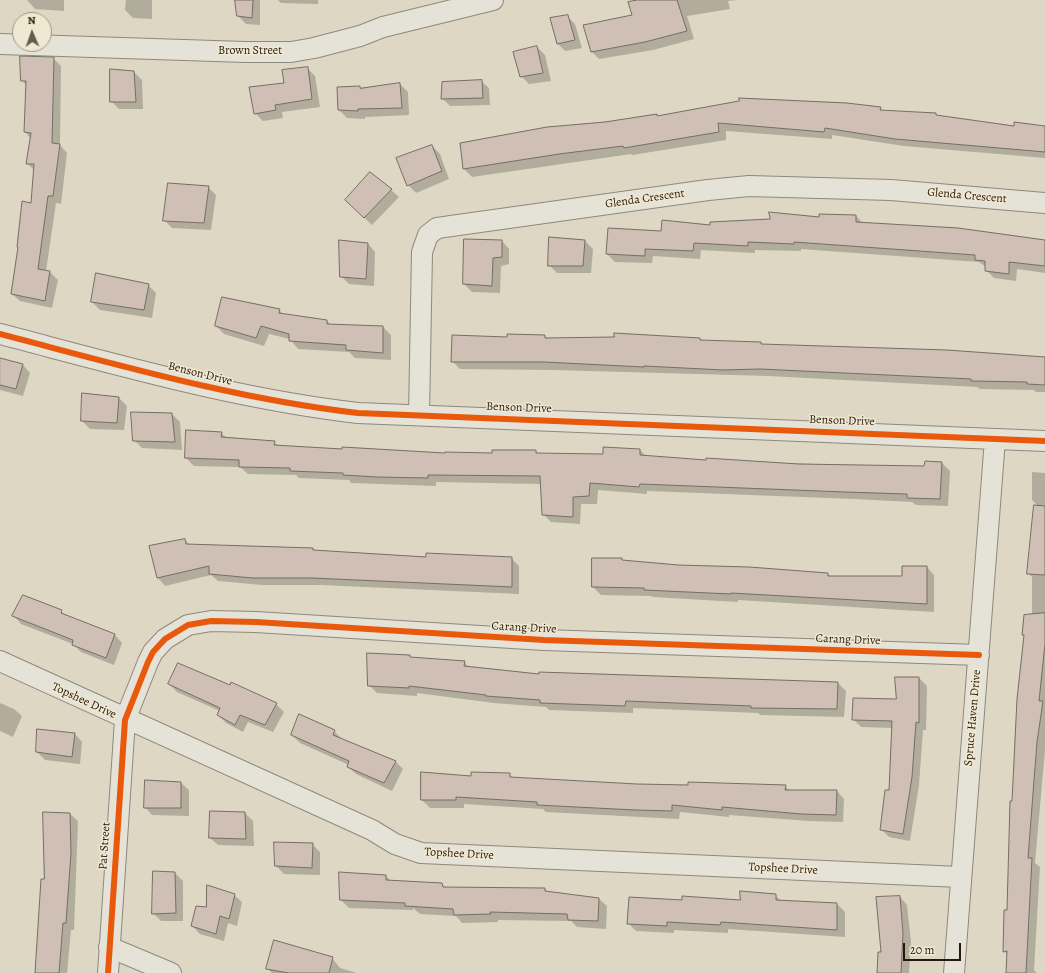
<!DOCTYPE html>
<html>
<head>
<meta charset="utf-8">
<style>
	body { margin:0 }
	#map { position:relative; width:1045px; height:973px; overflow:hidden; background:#ded7c4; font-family:Alegreya,serif }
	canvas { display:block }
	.north { position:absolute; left:12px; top:12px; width:40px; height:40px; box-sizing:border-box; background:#f0e9d2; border:1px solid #a09583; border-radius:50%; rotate:358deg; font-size:11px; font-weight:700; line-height:16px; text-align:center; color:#28170d }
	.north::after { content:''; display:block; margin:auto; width:14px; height:18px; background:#685a4d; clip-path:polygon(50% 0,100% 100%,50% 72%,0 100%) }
	.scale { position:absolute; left:903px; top:943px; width:58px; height:18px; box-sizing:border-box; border:2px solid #28170d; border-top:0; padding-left:5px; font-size:12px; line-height:14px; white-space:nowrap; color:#28170d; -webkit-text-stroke:3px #f0e9d2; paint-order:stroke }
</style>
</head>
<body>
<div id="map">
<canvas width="1045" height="973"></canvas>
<div class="north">N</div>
<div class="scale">20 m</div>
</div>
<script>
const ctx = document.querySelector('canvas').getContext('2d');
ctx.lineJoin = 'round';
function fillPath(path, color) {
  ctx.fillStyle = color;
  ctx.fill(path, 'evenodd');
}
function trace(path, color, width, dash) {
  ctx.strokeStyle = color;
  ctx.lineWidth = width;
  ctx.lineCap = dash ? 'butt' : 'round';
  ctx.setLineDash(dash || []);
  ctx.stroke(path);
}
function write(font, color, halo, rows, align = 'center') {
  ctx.font = font + ' Alegreya,serif';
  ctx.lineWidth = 3;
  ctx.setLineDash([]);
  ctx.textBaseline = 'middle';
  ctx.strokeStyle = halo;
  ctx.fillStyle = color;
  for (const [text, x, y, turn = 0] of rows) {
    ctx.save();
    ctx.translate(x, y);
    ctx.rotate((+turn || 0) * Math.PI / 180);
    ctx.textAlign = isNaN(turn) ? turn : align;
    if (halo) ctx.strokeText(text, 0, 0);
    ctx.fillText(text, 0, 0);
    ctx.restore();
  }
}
const shadow = new Path2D(`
	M27,0H64V11L35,9Z
	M126,0H152V19L133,18L125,10Z
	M236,0H260V25L246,24L238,16Z
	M278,0H318V4L281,3Z
	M643,0H738L728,1L730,9L687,16L694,39L653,50L599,59L592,52L633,16Z
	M567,16L575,24L582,48L565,51L557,43Z
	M537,47L545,55L551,81L529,84L521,76Z
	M53,58L61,66L60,145L67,153L61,204L56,203L46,271L50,272L58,280L52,308L20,301L12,294L32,204L34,170L27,163L31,139L25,132L26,85L22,80Z
	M307,68L315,76L320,107L282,112L283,118L263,121L255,113L285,84Z
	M134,72L142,80L143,109H119L111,101Z
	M481,81L489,88L490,105L450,106L442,98Z
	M400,84L408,92L409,115L365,117V119L347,118L339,110L360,87L362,89Z
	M880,108L884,112L935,114L938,116L1015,127L1045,128V158L904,146L832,135V139L726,131V140L632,155L631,154L472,177L464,169L658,117Z
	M432,146L440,154L449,179L416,193L408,185Z
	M208,187L216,195L211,230L172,228L164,220Z
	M391,190L399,197L372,225L346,200Z
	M856,216L864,224L1045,241V273L1017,269L1016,281L994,278L986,270V267L979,262L801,249V251L755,250V253L701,250L700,259L653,256L652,263L615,262L607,254L662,232L711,226Z
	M550,238L585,241L593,249L591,273H557L549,265Z
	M502,241L509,249V264L501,266L500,293L472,292L464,284Z
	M368,244L375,252L374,286L349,284L341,276Z
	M148,285L156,293L152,318L100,310L92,302Z
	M279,310L284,315L327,321L331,325L383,327L391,335V360L355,358L349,352L298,349L290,339L269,334L264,346L224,334L216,326Z
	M545,336L548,339H700L701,341L761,343L763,345L1045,358V392H1036L1034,390L980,389L977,387L769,376L553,370L460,369L452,361L508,338Z
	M0,359L23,365L30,373L23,396L0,390Z
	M119,398L127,406L124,430L90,429L82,421Z
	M172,414L180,422L182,450L142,448L134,440Z
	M187,431L221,433L227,438L274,442L279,447L446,454H493L535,451L538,454L604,455L640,450L647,457L707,461L925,467L942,463L950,471L948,506L916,505L912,502L854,499L647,491V494L598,490L597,504H581L580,524L551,522L543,514L541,484L436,482V486L351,483L349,480L299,478L296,475L248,474L240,467L194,466L186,458Z
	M1032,472L1045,473V508H1040L1032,500Z
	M1045,532V750L1035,863L1040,867L1034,970L1037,973H1007L1008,955L1004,951L1008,911L1013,802L1025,637L1023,635L1032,615V577L1028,573Z
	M185,540L190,545L427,558H511L519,566V594L321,585H262L218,581L211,575L165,586L158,578Z
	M622,559L624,561L678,566L828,574L831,577H903L927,567L934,575V612L738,600V602L653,597L651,596L601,595L593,587Z
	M61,611L67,617L115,635L122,643L114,665L81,652L73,644L21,624L14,616Z
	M368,654L410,656L412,658L464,662L470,668L540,675L838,683L846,691L844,717L760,715L758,713L633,708V713L549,710L546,707L494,703L417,693V696L377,693L369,685Z
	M919,678L927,686L926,730H923L919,785L910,841L889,837L881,829L890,791L892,728L861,727L853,719L897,700Z
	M169,684L276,704L284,712L273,732L248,722L243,732L226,723L218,715L220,711L177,692Z
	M0,703L14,709L22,716L13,737L0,731Z
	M334,731L342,739L395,761L403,769L392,791L356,774L348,767L349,765L300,743L292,735Z
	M75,734L82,742L80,764L45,760L37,752Z
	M509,774L513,778L637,785L785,786L790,791H837L844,799L843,822L809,821L729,815V817L680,812L679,819L546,812L543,809L464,804V808H430L422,800L472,777Z
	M181,783L189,790V816L152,815L145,807Z
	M245,813L253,821L254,846L218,845L210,838Z
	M70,814L78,821L74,930H71L67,973H37L45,880Z
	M312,844L320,852V875L284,874L276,866Z
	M175,873L183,881V921H161L153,913Z
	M386,876L392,882L442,884L446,888L545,889L548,892L599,899L607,906L606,929L577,927L571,921L498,920V922L462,923L456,916L420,914L413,908V910L349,908L341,900Z
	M234,895L242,902L237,926L228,923L224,941L200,934L192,926L207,908Z
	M775,895L782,902L837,904L845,912V937L728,929V933L674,930V933L636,931L628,923L683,901H741Z
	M900,897L907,905L911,942L909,973H878Z
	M332,958L340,968L357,973H272L267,968Z`);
const building = new Path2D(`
	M235,0H253L252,18L237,16Z
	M638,0H677L687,31L645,42L591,52L583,25L632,15L628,2Z
	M568,15L575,40L557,44L550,18Z
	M537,46L543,73L520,77L513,52Z
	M20,56L54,57L52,143L60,144L53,196H48L38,269L50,271L45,301L11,294L18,247H17L22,201L31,203L34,164H26L31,133L24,132L26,81H21Z
	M308,67L312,99L275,105L276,110L254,114L249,87L284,83L282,70Z
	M110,69L134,71L136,102H110Z
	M482,80L483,98L441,99L442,82Z
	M400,83L402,108L358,109V111L338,110L337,87L360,86V88Z
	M739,98L847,103L881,107L880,110L936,113V115L1014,126V122L1045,126V152L895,139L825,128L824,132L718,123L719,132L624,148L623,146L559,154L463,169L460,143L547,127L605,122L657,114V116L739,101Z
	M432,145L442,171L407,186L396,158Z
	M370,172L392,189L364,218L345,200Z
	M168,183L209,186L204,223L163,221Z
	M769,212L819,217V214L856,215V222L958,228L1045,240V266L1009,262V274L985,271V261L975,260V255L794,242V244L748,242V246L694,243L693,251L645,249V256L606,254L608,228L661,231L662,220L710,225V222L770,219Z
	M549,237L585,240L583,266H548Z
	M464,239L502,240V257L493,258L492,286L463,284Z
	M339,240L368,243L366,279L340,277Z
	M96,273L149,284L144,310L91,302Z
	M222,297L280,309L279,313L327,320V324L383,326V353L346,350V345L289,341V334L261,326L256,338L215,326Z
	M614,333L700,338V340L761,342V344L947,350L1045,357V385L1027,384V382L971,381V379L760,369L723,370L644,366V367L544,362H451L452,335L507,337V334L545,335V338L614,337Z
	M0,358L23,364L16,389L0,385Z
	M82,393L119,397L117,423L81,421Z
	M131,412L172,413L175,442L133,441Z
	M186,430L222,432L221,437L275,441L274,445L342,449V447L445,453V452L492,453V450H536V453L603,454V447L640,449V455L706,460V458L799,464L924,466L925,461L942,462L940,499L907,498V494L845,492L640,484L639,487L590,483L589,496L573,497V517L542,515L540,476L428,475V478L377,477L343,475V473L290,471V468L239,467V460L185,458Z
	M1034,505L1045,506V575L1027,574Z
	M185,539L186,544L313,548V550L426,557V553L512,557V587L312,578H253L209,574V566L157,578L149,546Z
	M592,558H622V560L678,565L749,567L828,573V576H902V566H927V604L731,593V594L644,590V588L592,587Z
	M23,595L62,610L61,613L115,634L106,658L72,645L73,640L12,616Z
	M1045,613V644L1039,701H1043L1037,742L1028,858H1032L1026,973H1006L1007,951L1003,952L1004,910H1007L1010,801H1012L1017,699L1024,635H1022L1024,615Z
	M367,653L410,655V657L465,661L464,666L539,674V672L838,682L837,709L751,708V706L626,701L625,706L540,703V700L486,696V695L409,686V688L368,686Z
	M178,663L230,685L231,682L277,703L265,725L240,715L235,725L217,715L220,708L168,684Z
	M895,677H919V723L916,722L912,777L903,834L880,830L885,790H889L892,721L852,720L853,698L896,699Z
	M299,714L335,730L333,735L396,761L384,783L347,767L349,761L291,735Z
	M37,729L75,733L72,757L36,752Z
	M421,772L471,776V772L510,773V777L637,784L688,785V782L786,785L785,790H837L836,815L801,814L722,807V810L672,805V811L635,810L537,805V802L456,797V800H421Z
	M145,780L181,782V808H144Z
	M210,811L245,812L246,839L209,838Z
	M43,812L70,813L71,853L66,923H63L59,973H35L41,879H44Z
	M274,842L313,843L312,868L275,866Z
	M153,871L175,872L176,913L152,914Z
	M339,872L386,875V880L442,883L443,887L545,888V891L599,898L598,921L568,920L567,914L490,912L491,914L454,915L453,909L405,906V903L340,900Z
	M207,885L235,894L229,919L220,916L216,934L191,926L196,906L206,907Z
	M740,891L776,894V900L837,903V930L721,922L720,925L667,922V926L627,924L629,897L682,900V896L740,900Z
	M900,896L903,933L901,973H877L878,952H881L876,897Z
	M274,940L333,957L329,973H289L266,969Z`);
const minor = new Path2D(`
	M0,44L245,52H291L314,48L360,36L383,27L493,0
	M0,334C119,365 236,399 358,413L1045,441
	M419,415L422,252L428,235L437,228L708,190L749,186L891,190L1045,203
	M0,661L372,830L395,844L421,853L960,877
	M109,947L171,973
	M108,973L125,720L148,662L153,652L165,639L188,625L211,621L256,622L544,640L979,655
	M954,973L995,439`);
const cycleway = new Path2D(`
	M0,334C119,365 236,399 358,413L1045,441
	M108,973L125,720L148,662L153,652L165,639L188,625L211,621L256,622L544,640L979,655`);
const streetNames = [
	["Brown Street",250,51],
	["Glenda Crescent",967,196,5],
	["Glenda Crescent",645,199,-8],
	["Benson Drive",200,374,14],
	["Benson Drive",519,408,2],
	["Benson Drive",842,421,2],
	["Carang Drive",524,628,3],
	["Carang Drive",848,640,2],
	["Topshee Drive",84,701,25],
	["Spruce Haven Drive",973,718,-85],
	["Pat Street",105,846,-86],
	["Topshee Drive",459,854,3],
	["Topshee Drive",783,869,3]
];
fillPath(shadow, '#0003');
fillPath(building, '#cfbfb4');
trace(building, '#756e64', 1);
trace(minor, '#8f887c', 22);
trace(minor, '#e5e2d8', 20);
trace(cycleway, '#e8590c', 6);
write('12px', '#28170d', '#f0e9d2', streetNames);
</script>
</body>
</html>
